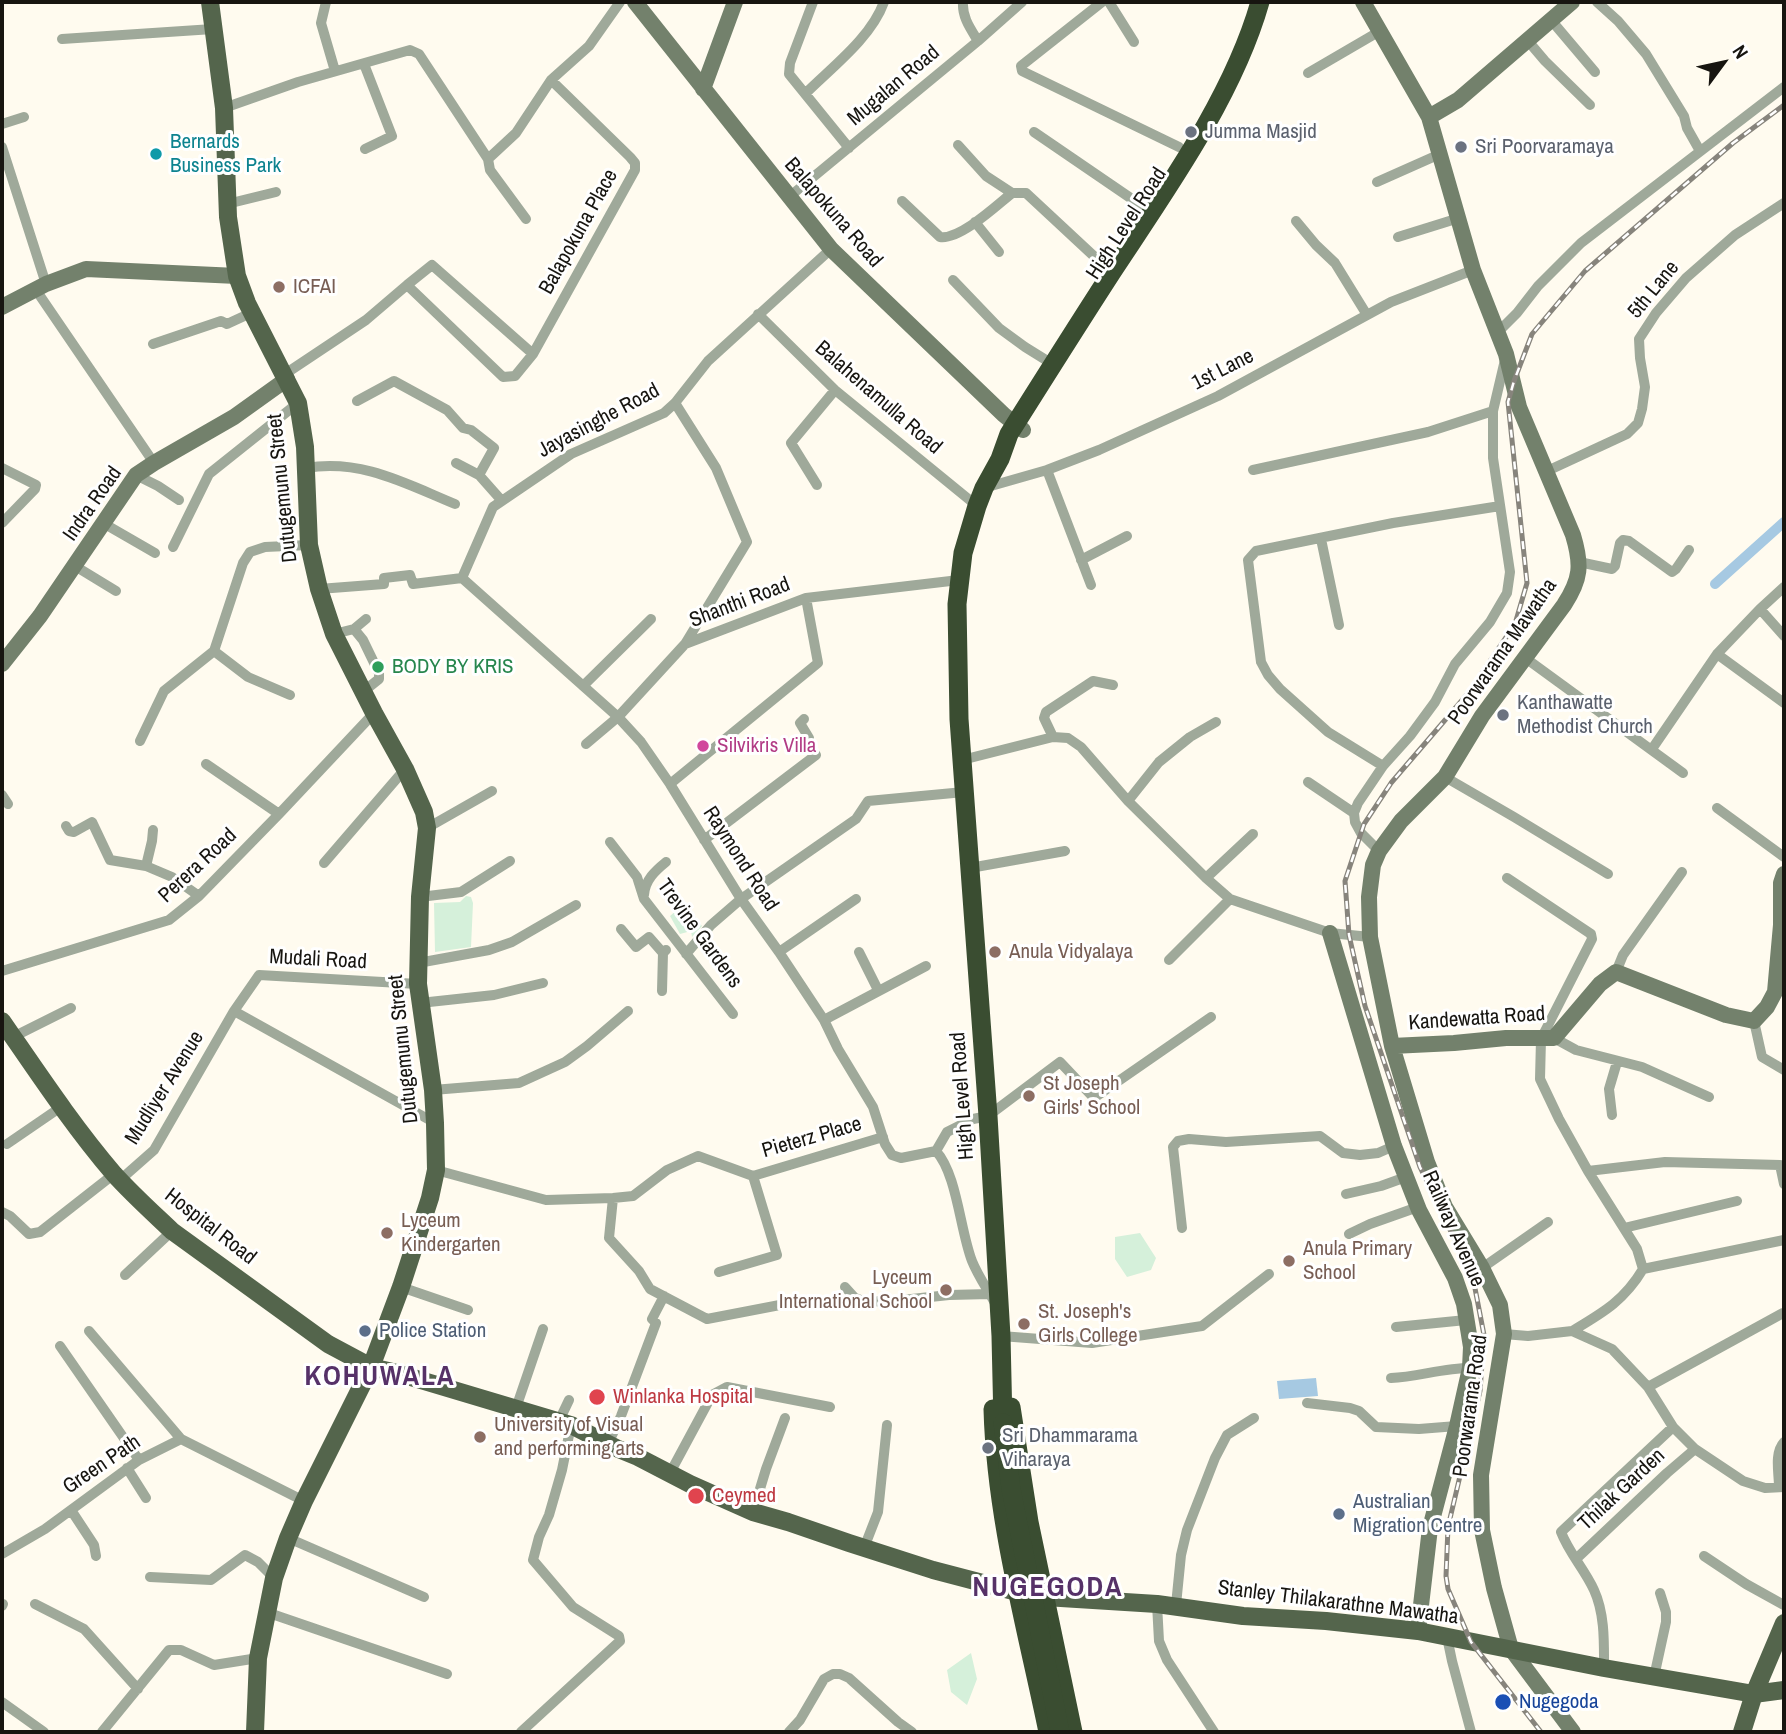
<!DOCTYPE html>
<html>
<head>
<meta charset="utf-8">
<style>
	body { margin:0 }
	#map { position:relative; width:1786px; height:1734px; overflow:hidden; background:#fffbef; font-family:"Archivo Narrow",sans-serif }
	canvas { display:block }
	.frame { position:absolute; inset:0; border:4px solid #171510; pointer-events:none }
	.north { position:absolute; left:1688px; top:28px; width:70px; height:70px; -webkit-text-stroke:5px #fff; paint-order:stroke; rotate:57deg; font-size:19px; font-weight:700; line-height:28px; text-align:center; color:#171510 }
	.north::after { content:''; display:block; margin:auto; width:24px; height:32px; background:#171510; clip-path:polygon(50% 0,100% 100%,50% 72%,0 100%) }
</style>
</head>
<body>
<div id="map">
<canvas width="1786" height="1734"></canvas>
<div class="frame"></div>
<div class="north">N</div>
</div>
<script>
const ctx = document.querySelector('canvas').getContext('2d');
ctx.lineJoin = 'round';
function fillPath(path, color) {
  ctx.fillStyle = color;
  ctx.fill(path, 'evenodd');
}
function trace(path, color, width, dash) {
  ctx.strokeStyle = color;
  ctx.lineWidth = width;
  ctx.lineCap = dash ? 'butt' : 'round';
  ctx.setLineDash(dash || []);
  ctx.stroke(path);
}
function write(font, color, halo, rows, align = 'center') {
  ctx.font = font + ' "Archivo Narrow",sans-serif';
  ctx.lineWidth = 6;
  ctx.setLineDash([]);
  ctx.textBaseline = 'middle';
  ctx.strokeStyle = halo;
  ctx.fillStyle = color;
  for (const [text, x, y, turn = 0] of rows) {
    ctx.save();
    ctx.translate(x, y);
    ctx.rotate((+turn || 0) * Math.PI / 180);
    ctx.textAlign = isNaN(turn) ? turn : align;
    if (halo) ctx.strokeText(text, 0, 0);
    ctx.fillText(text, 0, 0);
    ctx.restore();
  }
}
const green = new Path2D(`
	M466,896L471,897L473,903L471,947L435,952L434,903L460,902Z
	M685,903L702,926L692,937L691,931L680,934L670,916Z
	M1140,1233L1156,1258L1151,1270L1127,1277L1115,1259V1237Z
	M971,1653L977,1679L967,1705L951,1692L947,1670Z`);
const water = new Path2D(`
	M1316,1378L1318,1396L1279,1399L1277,1381Z`);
const canal = new Path2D(`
	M1715,584L1784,522`);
const street = new Path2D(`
	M326,2L321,23L335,71
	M813,2L790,63L789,74L849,148
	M963,2C962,17 970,28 978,41
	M1102,2L1021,66L1022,71L1179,147
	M1109,2L1134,42
	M1597,2L1618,21L1646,54L1684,116L1687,128L1700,151
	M1551,20L1595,72
	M62,39L213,29
	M1528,41L1545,61L1590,105
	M364,64L392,136L365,149
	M1308,73L1380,31
	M551,80L589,46L620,2
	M805,94C832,67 871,38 884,2
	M224,108L298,82L410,50L419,54L488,159
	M2,124L24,117
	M1034,132L1151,212
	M958,145L986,176L1012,193H1026L1112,273
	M2,147L46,284
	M1377,182L1440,154
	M789,197L978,41L1022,2
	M902,201L940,237C960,240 997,205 1012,193
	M227,204L276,192
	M1296,221L1316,245L1335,263L1367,315
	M975,222L999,252
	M1398,237L1459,218
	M953,280L999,328L1025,347L1054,365
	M407,285L503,377L515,376L533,354L635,170V163L630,157L551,80L516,133L488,159L490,170L526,219
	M36,290L154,463
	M758,314L835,390L977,506
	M1498,332L1517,313L1538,286L1581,243L1784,87
	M153,344L221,321L227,324L253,312
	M285,374L366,320L407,285L432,265L533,354
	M357,401L394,381L447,410L463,428L471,430L494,448L479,475L502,501
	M675,403L716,468L747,542L685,644L806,598L959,580
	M456,463L479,475
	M2,468L36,485L35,489L2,523
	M306,468C362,459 404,483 455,504
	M1047,470L1091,585
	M1253,470L1428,432L1493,411
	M1545,472L1627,434L1638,423L1642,409L1645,387L1640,358L1639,339L1656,313L1686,278L1735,235L1784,203
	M136,475L158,486L179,500
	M817,485L791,443L835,390
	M984,488L1047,470L1099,450L1218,396L1391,302L1473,270
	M103,523L155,553
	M1321,539L1339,625
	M173,547L209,474L298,403
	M1081,560L1127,536
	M1579,562L1612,569L1615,566L1620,543L1623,540L1629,541L1672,572L1676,569L1689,550
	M75,566L116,591
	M462,578L493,507L571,454L664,413L675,403L708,361L831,249
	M319,589L384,584V578L410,575L413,584L462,578L618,717L641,742L670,784L741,899L779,952L824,1020L838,1049L873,1107L885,1144L892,1155L901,1158L936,1151C957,1174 960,1230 972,1261C978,1276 988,1290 996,1305
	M1760,609L1784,636
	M354,629L363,640L379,673V679L364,691
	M334,634L354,629L366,619
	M214,651L248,677L290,695
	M1717,654L1784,703
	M1524,657L1683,773
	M583,686L651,619
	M1053,737L1044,718L1046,712L1093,681L1113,685
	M140,741L164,691L214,651L243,563L250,552L265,547L309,545
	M586,744L618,717L685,644
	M1652,749L1717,654L1760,609L1784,587
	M962,760L1053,737L1068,738L1081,747L1128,801L1206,878L1230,899L1330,933L1370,937
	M206,764L279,814
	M1383,766L1328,732L1280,689L1268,675L1261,662L1248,560L1256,551L1393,523L1500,506
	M1445,777L1514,817L1608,874
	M1308,782L1354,813
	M670,784L818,663L806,598
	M2,795L8,804
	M1128,801L1159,762L1190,737L1216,722
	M1717,808L1784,857
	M66,826L69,831L74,832L92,822L110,860L146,866L172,877L199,896
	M427,828L492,791
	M704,840L816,755L808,745L809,738L800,723L804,719
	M610,842L637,877L644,899L733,1014
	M1379,851L1361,833L1355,822L1354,813L1358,803L1383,766L1410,736L1435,702L1455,664L1490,622L1507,593L1510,572L1493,458V411L1505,360
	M324,863L405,769
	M146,866L152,841L153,830
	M970,868L1065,851
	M1206,878L1253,834
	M1507,878L1591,934L1592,939L1541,1039L1540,1079L1559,1119L1588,1171L1637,1249L1643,1269C1624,1301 1602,1313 1572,1331
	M644,895C645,880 655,871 666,862
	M420,897L461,892L510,861
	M621,929L636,947L649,937L663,953
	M779,952L856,899
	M859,952L878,990
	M686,954L711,925L741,899L856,819L868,801L964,792
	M1169,960L1230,899
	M418,963L489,950L512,942L576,905
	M2,971L169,920L199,896L279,814L374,713
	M1616,972L1623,955L1682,872
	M662,991L663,953L666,950
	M420,1003L494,995L543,983
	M234,1011L435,1123
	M824,1020L926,966
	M1754,1021L1762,1057L1784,1070
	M13,1037L71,1008
	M1554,1038L1576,1050L1642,1067L1709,1097
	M433,1090L519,1083L565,1062L587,1046L628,1011
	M1612,1115L1609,1089L1617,1062
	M7,1144L61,1107
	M936,1151L947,1132L973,1119L988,1116L1060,1062L1094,1098L1211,1017
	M436,1170L546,1200L613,1198L633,1196L667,1170L698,1156L753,1176L883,1137
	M1588,1171L1665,1162L1780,1165L1784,1184
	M120,1180L154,1150L234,1011L259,975L418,984
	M1346,1194L1381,1186L1406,1177
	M613,1198L609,1238L639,1271L650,1289L707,1319L785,1304
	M2,1212L10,1216L29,1234L40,1232L114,1174
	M1182,1228L1173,1147L1178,1141L1189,1139L1226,1142L1320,1136L1343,1153L1360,1155L1378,1153L1394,1146
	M1624,1228L1737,1201
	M1349,1234L1370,1224L1418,1207
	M1482,1268L1548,1222
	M1643,1269L1784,1240
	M719,1272L777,1255L753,1176
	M125,1275L172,1231
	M401,1287L468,1310
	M845,1287L855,1298L866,1302L902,1300L949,1295L990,1294
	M1396,1327L1466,1320
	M89,1331L181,1439
	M1504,1334L1528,1336L1572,1331L1612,1349L1648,1387L1673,1427L1695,1449L1743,1481L1765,1488L1784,1487
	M1001,1336L1092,1343L1202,1326L1269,1274
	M60,1346L139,1460
	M1391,1378C1417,1377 1443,1368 1470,1368
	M1648,1387L1783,1313
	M1307,1403L1350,1408L1359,1411L1376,1427L1419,1429L1457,1426
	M516,1408L543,1329
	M559,1421L569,1400
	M608,1444L621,1416L656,1323L652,1319L664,1296
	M127,1468L146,1498
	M670,1473L712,1395L727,1387L830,1407
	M1779,1487C1779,1473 1774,1453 1784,1442
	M71,1510L94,1545L96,1556
	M753,1512L766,1469L785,1418
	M288,1538L424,1597
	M864,1548L878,1512L887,1425
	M2,1554L45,1529L139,1460L181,1439L304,1501
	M1704,1556L1746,1584L1784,1605
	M1576,1559L1667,1473L1695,1449
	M150,1577L211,1580L245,1555L258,1562L274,1578
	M35,1604L84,1629L138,1689
	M1157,1604L1159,1641L1167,1660L1214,1732
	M1176,1605L1181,1555L1187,1530L1215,1458L1227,1435L1254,1418
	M2,1606L3,1604
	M266,1612L447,1674
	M1447,1637L1452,1661L1471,1732
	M1604,1668C1604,1643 1605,1614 1594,1590C1585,1570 1569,1553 1561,1532L1673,1427
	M1654,1677L1666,1622V1612L1660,1593
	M2,1702L44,1732
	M102,1732L169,1650H181L214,1665L258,1658
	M521,1732L620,1641L619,1636L573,1607L533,1560L539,1537L549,1515L562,1470L571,1425
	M789,1732L800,1720L824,1679L833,1674H840L849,1678L898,1722L912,1732`);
const secondary = new Path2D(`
	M635,2L831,249L1004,415L1023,430
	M1363,2L1429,117L1473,270L1506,354L1519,407L1573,535C1582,565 1581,579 1564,605L1482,716L1445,777L1401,821L1379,851L1373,865L1369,897L1370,937L1392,1046L1427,1162L1445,1207L1482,1268L1500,1305L1504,1334L1481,1475L1482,1530L1494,1588L1511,1649L1573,1732
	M703,89L735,2
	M1429,117L1458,100L1572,2
	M2,307L46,284L86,269L237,276
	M2,664L40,616L136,475L154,463L234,417L287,379
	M1330,933L1394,1146L1419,1210L1455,1278L1464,1304L1471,1347L1470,1368L1457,1426L1430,1528L1418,1631
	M1392,1046L1454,1043L1506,1038H1554L1600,984L1616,972L1726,1015L1754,1021L1767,1007L1775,992L1781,925V883L1784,874`);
const primary = new Path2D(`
	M210,2L224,108L228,217L237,276L247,303L298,403L305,447L309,545L319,589L334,634L374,713L405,769L424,812L427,828L420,897L418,984L433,1090L435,1123L436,1170L430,1198L401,1287L371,1367L304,1501L288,1538L274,1578L258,1658L255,1732
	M2,1021C38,1073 73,1126 114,1174C132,1194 152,1212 172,1231L328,1344L371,1367L397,1373L571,1425L616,1448L638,1457L690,1484L753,1512L788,1522L849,1543L933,1570L1017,1592L1045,1597L1157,1604L1243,1616L1326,1621L1418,1631L1604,1668L1754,1694L1784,1690
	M1742,1732L1754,1694L1784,1623`);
const highway = new Path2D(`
	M1011,1407L1029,1522L1073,1732
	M993,1409C996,1519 1026,1625 1048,1732
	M1003,1423L1001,1336L988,1116L959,719L957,604L963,553L977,506L984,488L1000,459L1009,434C1043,380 1077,326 1112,272C1166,190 1233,97 1260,2`);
const rail = new Path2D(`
	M1541,1732L1471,1642L1448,1589L1446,1576L1448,1527L1480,1391L1484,1335L1473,1278L1420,1167L1365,1006L1349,935L1345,881L1364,824L1391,783L1470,691L1515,624L1527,583L1508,402L1514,381L1532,334L1585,271L1733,143L1784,105`);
const highwayBridge = new Path2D(`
	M1003,1423L1011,1489L1060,1732`);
const markers = [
	[1191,132,7,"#6b7280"],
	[1461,147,7,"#6b7280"],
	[156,154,7,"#0f9aa8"],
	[279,287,7,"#8d6e63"],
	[378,667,7,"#2e9e5b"],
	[1503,715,7,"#6b7280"],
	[703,746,7,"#d1479c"],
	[995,952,7,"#8d6e63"],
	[1029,1096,7,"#8d6e63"],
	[387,1233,7,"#8d6e63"],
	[1289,1261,7,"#8d6e63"],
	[946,1290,7,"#8d6e63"],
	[1024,1324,7,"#8d6e63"],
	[365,1331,7,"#5c6f8a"],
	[597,1397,9,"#e0444e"],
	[480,1437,7,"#8d6e63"],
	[988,1448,7,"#6b7280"],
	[696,1496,9,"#e0444e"],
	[1339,1514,7,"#5c6f8a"],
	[1503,1702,9,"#1a4fb4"]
];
const streetNames = [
	["Mugalan Road",894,86,-40],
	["Balapokuna Road",833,213,49],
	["High Level Road",1127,224,-57],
	["Balapokuna Place",579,232,-61],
	["5th Lane",1654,290,-51],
	["1st Lane",1223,370,-27],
	["Balahenamulla Road",878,398,41],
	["Jayasinghe Road",599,421,-28],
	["Dutugemunu Street",283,488,-96],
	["Indra Road",93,504,-55],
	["Shanthi Road",740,603,-21],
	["Poorwarama Mawatha",1503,652,-55],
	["Raymond Road",740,859,57],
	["Perera Road",198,866,-43],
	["Trevine Gardens",699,934,54],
	["Mudali Road",318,960,3],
	["Kandewatta Road",1477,1019,-4],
	["Dutugemunu Street",404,1049,-96],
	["Mudliyer Avenue",165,1088,-58],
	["High Level Road",963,1096,-94],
	["Pieterz Place",812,1138,-16],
	["Hospital Road",210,1227,38],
	["Railway Avenue",1453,1229,66],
	["Poorwarama Road",1471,1406,-82],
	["Green Path",102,1465,-34],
	["Thilak Garden",1622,1490,-43],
	["Stanley Thilakarathne Mawatha",1338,1603,7]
];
const worshipNames = [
	["Jumma Masjid",1205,132],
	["Sri Poorvaramaya",1475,147],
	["Kanthawatte",1517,703],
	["Methodist Church",1517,727],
	["Sri Dhammarama",1002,1436],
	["Viharaya",1002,1460]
];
const cultureNames = [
	["Bernards",170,142],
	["Business Park",170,166]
];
const educationNames = [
	["ICFAI",293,287],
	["Anula Vidyalaya",1009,952],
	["St Joseph",1043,1084],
	["Girls' School",1043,1108],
	["Lyceum",401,1221],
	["Kindergarten",401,1245],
	["Anula Primary",1303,1249],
	["School",1303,1273],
	["Lyceum",932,1278,"right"],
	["International School",932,1302,"right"],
	["St. Joseph's",1038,1312],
	["Girls College",1038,1336],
	["University of Visual",494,1425],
	["and performing arts",494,1449]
];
const leisureNames = [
	["BODY BY KRIS",392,667]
];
const hotelNames = [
	["Silvikris Villa",717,746]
];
const serviceNames = [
	["Police Station",379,1331],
	["Australian",1353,1502],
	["Migration Centre",1353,1526]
];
const healthNames = [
	["Winlanka Hospital",613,1397],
	["Ceymed",712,1496]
];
const transitNames = [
	["Nugegoda",1519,1702]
];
const districtNames = [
	["KOHUWALA",380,1377],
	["NUGEGODA",1048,1588]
];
fillPath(green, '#d5f0da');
fillPath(water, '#a6c9e2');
trace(canal, '#a6c9e2', 10);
trace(street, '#9fa99a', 10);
trace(secondary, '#73816c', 16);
trace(primary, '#54654c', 18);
trace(highway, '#3a4d31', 19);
trace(rail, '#87847c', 5);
trace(rail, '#fff', 2.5, [8]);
trace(highwayBridge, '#3a4d31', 19);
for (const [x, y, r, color] of markers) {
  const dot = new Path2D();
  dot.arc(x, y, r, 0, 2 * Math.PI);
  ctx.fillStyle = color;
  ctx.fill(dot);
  trace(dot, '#fff', 2.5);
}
write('21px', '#171510', '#fff', streetNames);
write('21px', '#5b616d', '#fff', worshipNames, 'left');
write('21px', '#0d838f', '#fff', cultureNames, 'left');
write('21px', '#785e54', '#fff', educationNames, 'left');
write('21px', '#27864d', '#fff', leisureNames, 'left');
write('21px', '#b23c85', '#fff', hotelNames, 'left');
write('21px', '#4e5e75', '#fff', serviceNames, 'left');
write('21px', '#be3a42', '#fff', healthNames, 'left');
write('21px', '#164399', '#fff', transitNames, 'left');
ctx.letterSpacing = '2px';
write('bold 28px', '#563168', '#fff', districtNames);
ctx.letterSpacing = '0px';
</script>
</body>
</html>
